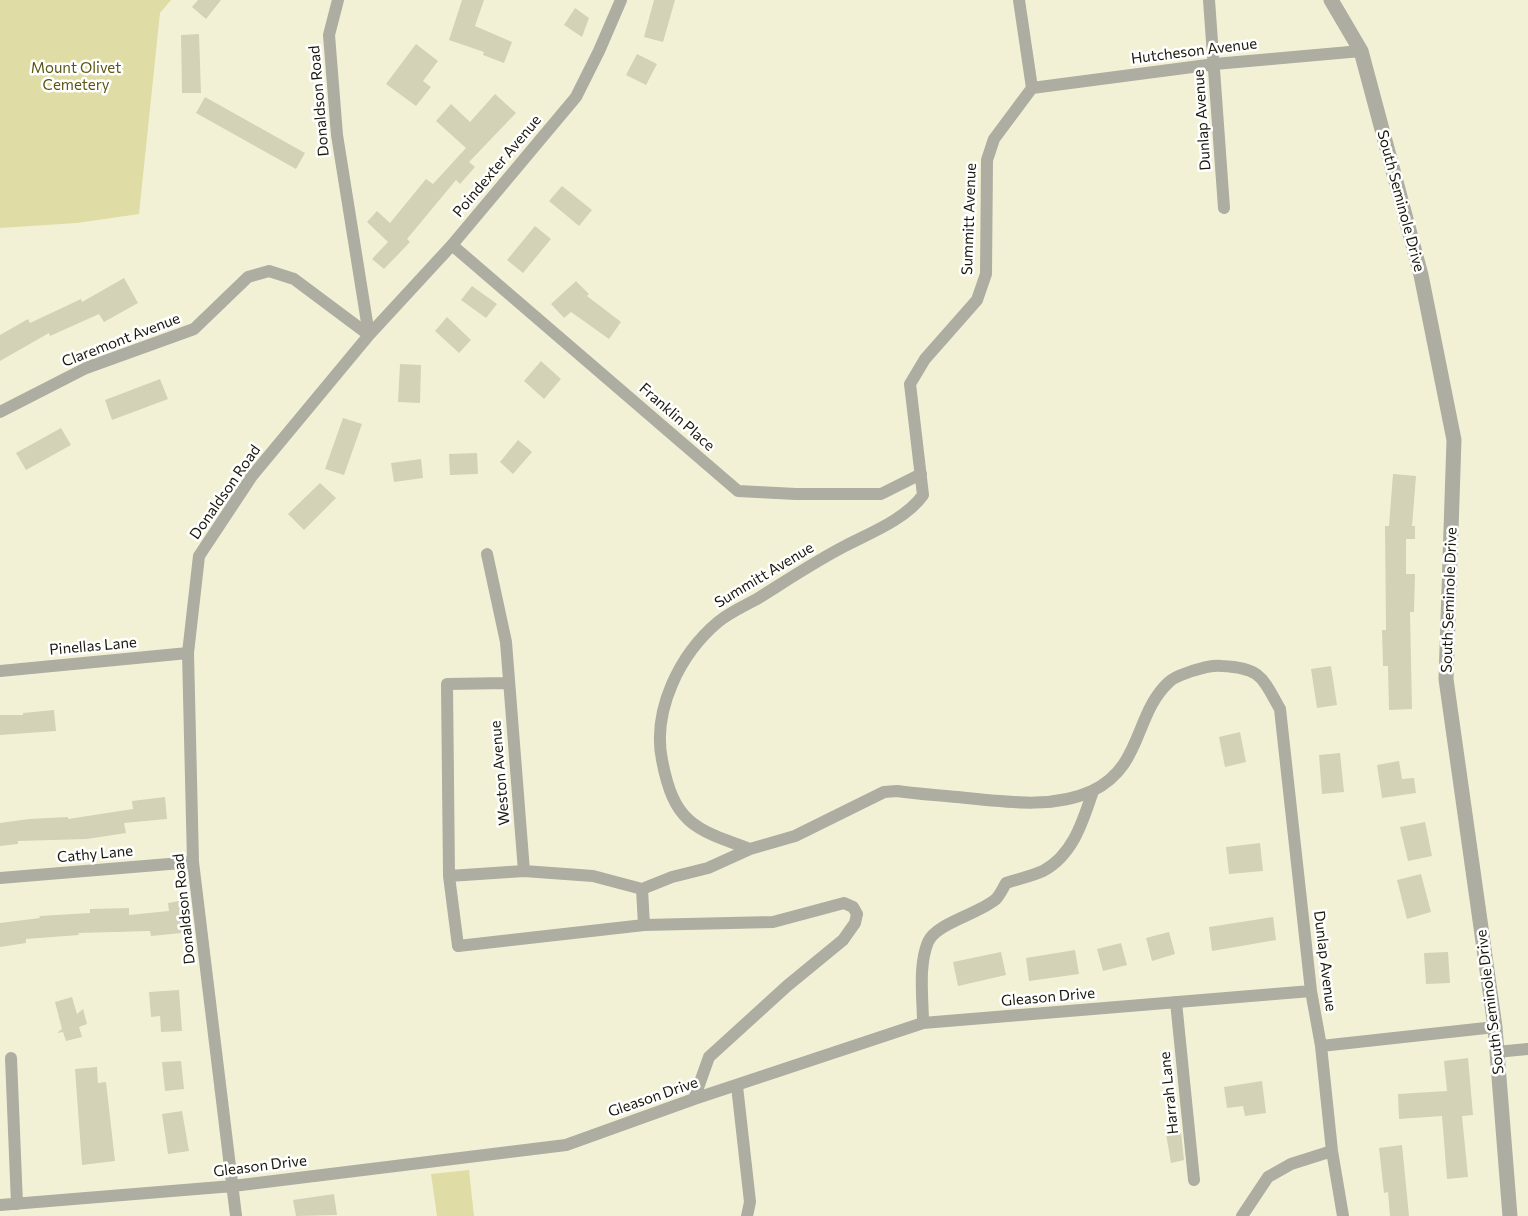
<!DOCTYPE html>
<html>
<head>
<meta charset="utf-8">
<style>
	body { margin:0 }
	canvas { display:block; background:#f2f1d5 }
</style>
</head>
<body>
<canvas width="1528" height="1216"></canvas>
<script>
const ctx = document.querySelector('canvas').getContext('2d');
ctx.lineJoin = 'round';
function fillPath(path, color) {
  ctx.fillStyle = color;
  ctx.fill(path, 'evenodd');
}
function trace(path, color, width, dash) {
  ctx.strokeStyle = color;
  ctx.lineWidth = width;
  ctx.lineCap = dash ? 'butt' : 'round';
  ctx.setLineDash(dash || []);
  ctx.stroke(path);
}
function write(font, color, halo, rows, align = 'center') {
  ctx.font = font + ' Commissioner,sans-serif';
  ctx.lineWidth = 5;
  ctx.setLineDash([]);
  ctx.textBaseline = 'middle';
  ctx.strokeStyle = halo;
  ctx.fillStyle = color;
  for (const [text, x, y, turn = 0] of rows) {
    ctx.save();
    ctx.translate(x, y);
    ctx.rotate((+turn || 0) * Math.PI / 180);
    ctx.textAlign = isNaN(turn) ? turn : align;
    if (halo) ctx.strokeText(text, 0, 0);
    ctx.fillText(text, 0, 0);
    ctx.restore();
  }
}
const green = new Path2D(`
	M0,0H171L160,13L139,214L77,223L0,228Z
	M469,1170L474,1216H437L431,1174Z`);
const building = new Path2D(`
	M198,0H221L206,19L192,7Z
	M462,0H484L475,26L512,42L504,63L483,55L484,52L449,40Z
	M654,0H675L663,42L644,37Z
	M575,8L589,18L582,37L564,25Z
	M199,34L201,93H182L181,35Z
	M416,44L438,61L423,81L431,87L416,106L386,84Z
	M637,54L657,64L646,85L626,75Z
	M495,94L516,113L469,162L475,167L460,184L456,180L407,239L410,242L384,269L372,259L388,242L367,222L377,211L390,223L426,179L433,184L466,148L436,121L451,104L470,122Z
	M205,97L305,153L296,169L196,113Z
	M562,186L592,210L579,226L549,201Z
	M535,226L551,239L523,273L507,260Z
	M124,278L138,303L104,322L99,314L50,336L49,333L0,361V335L28,319L30,323L81,299L82,302Z
	M576,281L589,294L587,296L621,322L609,339L571,312L564,318L551,304Z
	M472,286L497,304L486,318L461,300Z
	M447,317L471,340L459,353L435,331Z
	M541,361L561,379L544,399L524,381Z
	M400,364L421,365L420,403L398,402Z
	M160,379L168,399L112,420L105,400Z
	M343,418L362,424L344,475L325,469Z
	M61,428L71,445L26,470L16,453Z
	M518,440L532,452L513,474L500,462Z
	M477,453L478,474L450,475L449,454Z
	M421,459L423,478L394,482L391,463Z
	M1393,474L1416,476L1412,526H1415V539H1406V574H1415L1414,612H1410L1412,709L1389,710L1388,666H1383L1382,630H1386L1385,526H1389Z
	M320,483L336,498L304,530L288,514Z
	M1331,666L1337,705L1317,708L1311,669Z
	M54,710L56,731L0,735V715H23V713Z
	M1240,732L1246,762L1225,767L1219,737Z
	M1340,753L1344,792L1322,794L1319,755Z
	M1399,761L1402,779L1414,778L1416,793L1382,798L1377,765Z
	M165,797L167,819L124,823L126,833L87,839L18,841V844L0,846V823L29,819L68,817V819L133,809L132,801Z
	M1425,822L1432,856L1408,861L1400,827Z
	M1260,843L1263,871L1229,874L1226,847Z
	M1421,874L1431,912L1407,919L1397,880Z
	M179,901L182,933L151,936L150,931L78,933L79,935L26,939V943L0,947V923L40,918L39,916L90,913V909L129,908V915L169,911L168,903Z
	M1273,917L1276,940L1212,951L1209,927Z
	M1169,932L1175,954L1152,961L1146,938Z
	M1121,943L1127,965L1103,971L1097,949Z
	M1075,950L1079,974L1029,981L1026,958Z
	M1001,952L1006,975L958,986L953,962Z
	M1448,952L1450,983L1426,984L1424,953Z
	M179,990L182,1031L161,1032L160,1016L151,1017L149,992Z
	M72,997L77,1014L83,1009L87,1024L79,1027L82,1037L66,1041L63,1032L57,1033L62,1029L55,1002Z
	M1468,1058L1473,1115L1462,1116L1468,1177L1447,1179L1442,1116L1399,1119L1398,1094L1447,1091L1444,1061Z
	M181,1061L184,1089L165,1091L162,1062Z
	M97,1067L98,1083L106,1082L115,1161L82,1165L75,1069Z
	M1262,1081L1266,1113L1245,1116L1243,1106L1227,1108L1224,1087Z
	M182,1111L189,1151L168,1154L162,1114Z
	M1181,1132L1184,1160L1171,1163L1166,1134Z
	M1402,1145L1409,1216H1390L1388,1192L1384,1193L1379,1148Z
	M334,1194L337,1215L296,1216L293,1200Z`);
const minor = new Path2D(`
	M1209,0L1224,208
	M1032,88L1215,64L1361,51
	M452,245L738,491L796,494H881L921,474
	M0,412L86,368L194,329L248,277L269,271L294,279L369,335L452,245L576,97L599,51L621,0
	M487,554L506,642L524,871L593,876L642,889
	M0,671L188,653
	M750,849C694,829 674,823 662,760C652,710 680,654 718,622C729,613 744,606 757,599C786,581 814,562 845,546C870,533 906,519 923,495L910,384L925,359L977,300L986,274L987,160L994,139L1032,88L1019,0
	M524,871L449,876L458,946L644,925L773,922L844,903L853,907L857,914L855,923L843,940L787,986L709,1057L694,1099
	M449,876L447,684L509,683
	M0,878L193,862
	M644,925L642,889L672,877L708,868L750,849L795,836L884,792L897,791C917,794 937,795 957,797C1000,801 1051,810 1092,791C1143,767 1134,714 1169,682C1175,676 1184,674 1192,671C1202,668 1211,665 1222,666C1261,668 1262,677 1280,709L1311,991L1321,1046L1332,1151L1343,1216
	M1176,1002L1194,1180
	M923,1023C923,999 918,966 928,942C936,923 979,914 996,899C1000,895 1003,888 1006,883C1018,879 1032,876 1043,871C1073,855 1083,821 1093,791
	M1321,1046L1495,1027
	M1496,1052L1528,1049
	M11,1058L17,1204
	M737,1086L750,1202L747,1216
	M0,1205L233,1186L566,1145L694,1099L923,1023L1311,991
	M236,1216L193,862L188,653L199,556L252,476L369,335L337,135L329,35L338,0
	M1242,1216L1268,1177L1291,1164L1332,1151`);
const tertiary = new Path2D(`
	M1331,0L1361,51L1421,275L1454,440L1446,679L1495,1027L1510,1216`);
const streetNames = [
	["Hutcheson Avenue",1194,51,-7],
	["Donaldson Road",319,101,-95],
	["Dunlap Avenue",1202,120,-94],
	["Poindexter Avenue",497,166,-50],
	["South Seminole Drive",1401,201,75],
	["Summitt Avenue",969,219,-88],
	["Claremont Avenue",121,340,-21],
	["Franklin Place",677,417,41],
	["Donaldson Road",225,492,-55],
	["Summitt Avenue",764,575,-31],
	["South Seminole Drive",1449,600,-88],
	["Pinellas Lane",93,646,-5],
	["Weston Avenue",500,773,-95],
	["Cathy Lane",95,854,-5],
	["Donaldson Road",184,909,-96],
	["Dunlap Avenue",1325,961,83],
	["Gleason Drive",1048,997,-5],
	["South Seminole Drive",1490,1002,-97],
	["Harrah Lane",1169,1093,-96],
	["Gleason Drive",653,1097,-19],
	["Gleason Drive",260,1166,-7]
];
const parkNames = [
	["Mount Olivet",76,68],
	["Cemetery",76,85]
];
fillPath(green, '#dfdda5');
fillPath(building, '#d3d2b7');
trace(minor, '#adada1', 12);
trace(tertiary, '#adada1', 15);
write('15px', '#19190e', '#fff', streetNames);
write('15px', '#5b5713', '#fff', parkNames);
</script>
</body>
</html>
